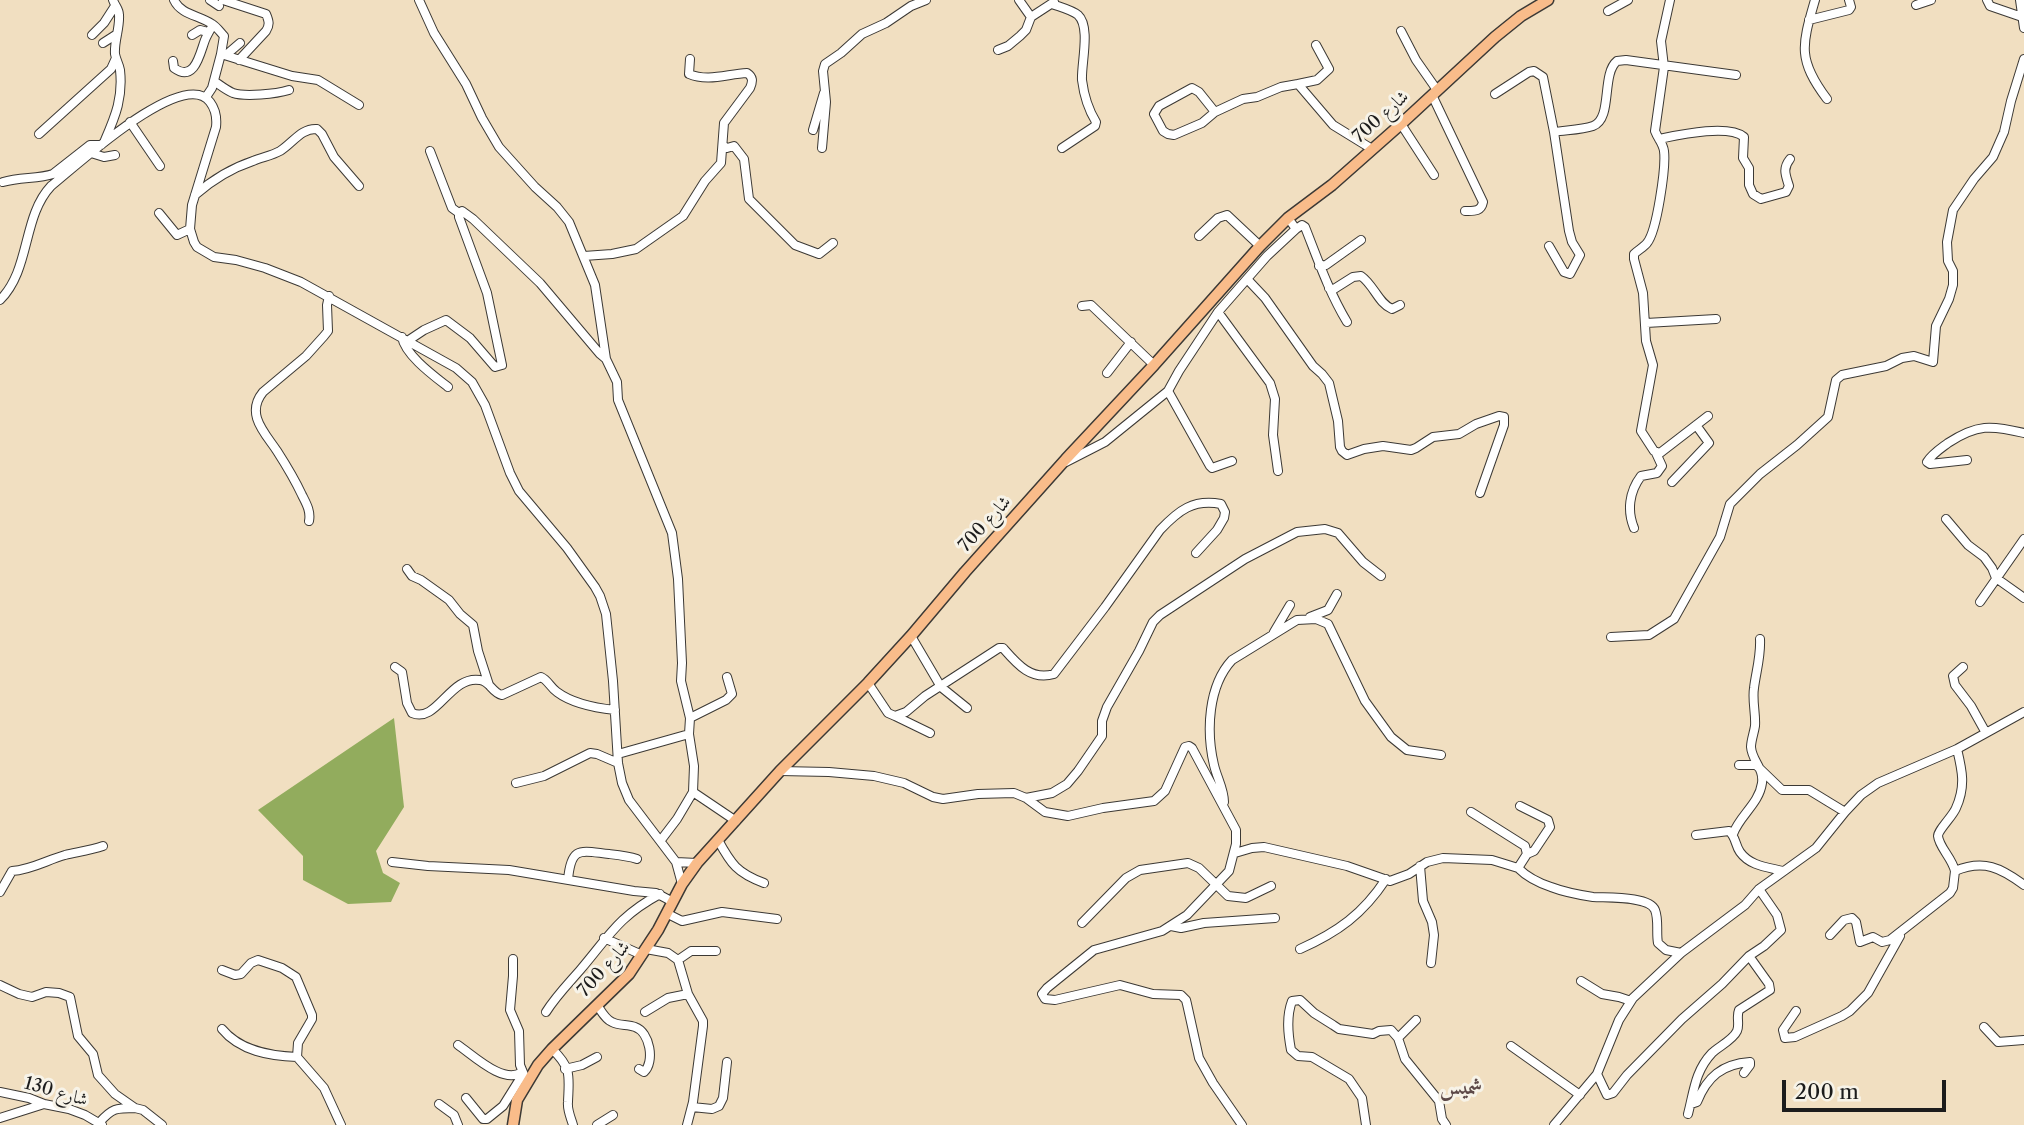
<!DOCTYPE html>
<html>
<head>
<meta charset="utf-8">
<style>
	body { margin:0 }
	#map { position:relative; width:2024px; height:1125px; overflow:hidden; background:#f1dfc1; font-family:"Libre Caslon Text",serif }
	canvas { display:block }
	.scale { position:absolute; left:1782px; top:1080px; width:164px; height:32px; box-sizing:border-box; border:4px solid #1c1c1c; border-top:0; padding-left:9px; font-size:21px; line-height:24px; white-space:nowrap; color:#1c1c1c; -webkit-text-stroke:5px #f7f3e8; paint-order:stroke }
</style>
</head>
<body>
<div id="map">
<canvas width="2024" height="1125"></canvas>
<div class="scale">200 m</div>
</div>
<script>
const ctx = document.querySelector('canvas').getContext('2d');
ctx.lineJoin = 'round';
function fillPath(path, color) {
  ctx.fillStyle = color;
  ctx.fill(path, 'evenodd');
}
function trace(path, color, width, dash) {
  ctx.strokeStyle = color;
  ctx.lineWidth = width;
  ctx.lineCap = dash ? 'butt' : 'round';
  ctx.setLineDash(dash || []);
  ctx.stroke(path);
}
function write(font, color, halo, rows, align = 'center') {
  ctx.font = font + ' "Libre Caslon Text",Amiri,serif';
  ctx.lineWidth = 6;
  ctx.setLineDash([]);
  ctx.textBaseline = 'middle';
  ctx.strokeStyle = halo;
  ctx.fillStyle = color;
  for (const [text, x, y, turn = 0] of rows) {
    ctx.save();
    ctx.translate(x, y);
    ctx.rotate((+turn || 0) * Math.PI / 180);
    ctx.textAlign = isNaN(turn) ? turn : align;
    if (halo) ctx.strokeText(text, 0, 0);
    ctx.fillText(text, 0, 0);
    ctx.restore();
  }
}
const forest = new Path2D(`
	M394,718L404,807L376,851L383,873L400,883L391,902L348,904L303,880V856L258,810Z`);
const minor = new Path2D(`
	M174,0C181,15 199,15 212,24C217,27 220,32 224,36L221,54
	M210,0L219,6
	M223,0L266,14C269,21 270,25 266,31L239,60
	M419,0L434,33L466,84L482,118L499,147L535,187L557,207L569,222L595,285L606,359L617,382L618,400L672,533L678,579L682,663L681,681L690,718L689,734L694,766L693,792L677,819L661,840
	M1019,0L1031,17
	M1670,0L1661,41L1664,67L1655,131C1658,139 1663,143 1664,151C1666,167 1657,231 1647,243C1644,247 1638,250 1634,254V259L1643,293L1646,341L1653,365L1641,431L1654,451L1660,453L1708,416
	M1815,0C1802,45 1797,59 1827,99
	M1987,0L1990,6L2022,17
	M2020,0L2024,28
	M1052,4C1060,7 1072,10 1078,15C1091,27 1081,64 1082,80C1084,96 1088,109 1096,122L1095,126L1062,148
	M1916,5L1931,0
	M1608,11L1628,0
	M1809,20L1849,10L1851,7L1849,0
	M1401,31L1416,60L1437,90
	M92,35L104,23L115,6
	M192,35L200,30L208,32
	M103,43L117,34
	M998,50L1008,46L1020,36L1026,30L1031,17L1054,2
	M226,55L240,43
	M173,61L174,68C195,83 200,53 205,40C207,35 210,30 213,25
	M214,81C220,85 226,90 233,93C245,97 276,94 289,90
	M1298,84L1317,80L1329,69L1316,45
	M1495,94L1529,72L1534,71L1543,77L1554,132L1569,231L1572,242L1580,255L1570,274L1564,272L1549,246
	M1432,95L1483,202C1481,212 1474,211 1465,211
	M206,97L212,88L221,54L292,76L318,80L359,105
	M1215,112L1199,92L1192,88L1159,106L1154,114L1163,131L1168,134L1174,135L1202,123L1215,112L1243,99L1257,97L1281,87L1298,84L1333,125L1372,149
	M130,122L160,166
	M1401,124L1434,175
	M813,130L824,93
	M1554,132C1566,130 1581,130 1593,126C1613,119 1601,74 1617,61L1626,60L1736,75
	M39,134L111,69L116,58
	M1659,139C1679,135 1728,124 1744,137L1743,158L1749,168V185L1753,194L1761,199L1786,192L1789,186C1786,176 1782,169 1790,159
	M105,140C116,115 123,97 120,70C119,64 116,60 115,54C114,41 120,28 119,15C119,9 115,6 113,0
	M724,146L727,148L734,146L744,159L749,199L795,245L819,254L833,243
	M822,148L826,102L823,71L825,64L841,53L862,34L886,23L911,6L926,0
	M430,151L452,208L459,213
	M91,153L104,157L115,155
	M3,182C20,177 38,179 53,174L90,145H101
	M195,195C211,181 232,168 253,161C262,157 271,156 280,151C293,143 301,128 317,129L322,134L334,157L359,186
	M159,213L177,235L190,229
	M1296,229L1302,225L1305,227C1318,260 1329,292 1347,322
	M1199,236L1218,218L1227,215L1260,246
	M584,256L612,254L636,249L683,216L705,181L721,163L724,123L750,88C753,81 753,77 747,73C727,74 708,82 689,74L690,59
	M1319,266L1326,265L1361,240
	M1248,280L1265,298L1313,366L1322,374L1329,383L1338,421L1340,447L1342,451L1347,455L1364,449L1383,446L1411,450L1416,448L1433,437L1459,434L1476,424L1499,416L1504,417V425L1480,493
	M1329,288L1334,289L1353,277L1361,276C1374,285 1378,303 1392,309L1400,305
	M0,300C31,269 22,217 51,186C74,168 183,66 210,102C216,110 217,118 216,127L192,205L190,229L194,242L197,247L214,257L236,260L265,268L301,282L456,368L472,382L485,405L510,473L519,491L567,548L595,587L600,596L606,614L613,681L618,763L622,783L629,800L676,862L682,884
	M1082,306L1091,305L1154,365
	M1218,312L1270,383L1275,399L1273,435L1278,471
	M1646,323L1716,319
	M402,337C405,355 434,376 448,387
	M409,340L424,330L446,320L470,338L495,367L502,365L487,293L459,217V213L462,211L473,219L540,283L600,354L606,359
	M1107,373L1131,342
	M1168,391L1210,466L1212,468L1232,461
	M1967,460L1930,464L1927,462C1932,454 1940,449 1948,443C1977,424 1991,425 2024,433
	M1066,462L1105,442L1168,391L1179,371L1218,312L1267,256L1296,229L1288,218
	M1672,482L1709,443L1696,425
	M1946,519L1968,545L1984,557L1992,568L1996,578L2024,598
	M309,521C311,511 306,503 302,495C295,480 286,465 277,451C265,433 245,414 263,392L306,356L324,336L328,331L327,305L329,296
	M1634,528C1627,511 1629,492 1641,476L1657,473L1662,466L1656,453
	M407,569L412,576L421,580L449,600L460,614L473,625L478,651L489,685
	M1980,602L2024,539
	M1310,617L1328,610L1337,594
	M1274,632L1290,605
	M911,636L941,687L967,708
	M1611,637L1649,635L1674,619L1720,537L1730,504L1760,474L1797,445L1828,417L1836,380L1842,375L1886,366L1902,358L1914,356L1933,362L1936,326L1949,299L1953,285V271L1948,261L1947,242L1953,210L1974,179L1993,157L2004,132L2011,101L2024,59
	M395,667L402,672L407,703L412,713C437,724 450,675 480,680C490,681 492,693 502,695L541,677C548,680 550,687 557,692C573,704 596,708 615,710
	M1963,667L1953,676L1955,685L1971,706L1986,733
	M868,683L888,713L895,716L906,712L925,696L999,648H1003C1017,664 1031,681 1054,674L1105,607L1160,530C1179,510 1193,499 1221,504L1225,512L1224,518L1217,530L1196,553
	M895,716L930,733
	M690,718L726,700L732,694L727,677
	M618,754L689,734
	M1739,765H1756L1782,790H1809L1845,812
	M780,771L829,772L874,776L904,783L933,797L943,799L978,794L1014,793L1026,798L1045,812L1068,816L1103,808L1154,801L1165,791L1185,747L1189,746L1192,748L1236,830V844L1229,871L1187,915L1162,931L1094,950L1047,988L1042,994L1045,999L1055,1000L1120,985L1153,994L1181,995L1186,1000L1187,1004L1199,1058L1213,1083L1242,1125
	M516,783L544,776L590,753L597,754L618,763
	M693,792L736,821
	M1026,798L1052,793L1067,784L1078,771L1102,736V721L1107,707L1139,651L1153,622L1160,615L1245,559L1297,532L1325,529L1338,533L1363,562L1381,576
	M1224,802C1224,789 1217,778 1214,765C1206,731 1208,686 1232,660L1297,620L1316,619L1328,624L1365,701L1391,737L1407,750L1441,755
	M1520,806L1548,820L1550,827L1534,851L1527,854
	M1471,812L1525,846L1527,854L1518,868C1527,877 1539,883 1551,887C1564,892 1580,895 1593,897C1608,898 1649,896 1655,910C1659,920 1656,933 1658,943L1666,950L1681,953L1745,905L1759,889L1816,848L1845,812L1861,795L1878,783L1957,749L2024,712
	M1733,834C1740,815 1759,804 1762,783C1764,768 1752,761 1751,747C1751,740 1754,733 1755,726C1756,714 1752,701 1754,688C1756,672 1761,656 1760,639
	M1696,835L1729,831C1736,837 1735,845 1740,852C1750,866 1767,867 1783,871
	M718,840C731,864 737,873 764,883
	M1235,853L1252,848L1264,847L1347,866L1390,881L1409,874L1427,862L1443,858L1492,860L1518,868
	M392,862L428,866L509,870L634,891L656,893L673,902
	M676,862L697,863
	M1420,866L1423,901L1432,922L1434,935L1431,963
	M1955,871C1952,858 1939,847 1938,836C1938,830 1953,816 1956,808C1966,786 1962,770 1957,749
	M568,880C571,845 581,851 609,854C618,855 628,856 637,859
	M0,892L12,871C31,870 47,860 65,855C78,852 91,850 103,846
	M668,914L682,921L722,912L777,919
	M1082,923L1126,878L1140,870L1188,863L1199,868L1228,896L1246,898L1271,886
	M1171,926L1181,928L1204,923L1275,918
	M1830,935L1844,920L1852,918L1856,922L1860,942L1873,937L1882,942L1890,940L1950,893L1953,888L1955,871C1984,859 2001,868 2024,885
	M604,938L642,955
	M646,949L668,953L678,960L688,994L703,1021V1026L693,1102L687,1125
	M1300,949C1338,932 1363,914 1386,879
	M513,959V976L510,1010L519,1031L520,1065L527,1082
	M678,960L691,951H716
	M222,970L235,975L241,974L251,963L258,960L282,968L296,977L312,1015V1019L298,1043L297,1057
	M1581,981L1602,994L1619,997L1631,1001
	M0,985L19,994L32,997L46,992L59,993L70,997L78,1036L93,1054L98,1075L115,1094L135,1108C116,1108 112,1108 99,1123
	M597,1005C601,1011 606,1020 612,1022C619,1026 628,1024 635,1027C650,1032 655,1062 644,1072L639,1069
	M1796,1011L1783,1030L1785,1038L1795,1037L1842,1016L1850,1011L1868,993L1900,936
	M546,1012C556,996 569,983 581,969C609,936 619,916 660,894
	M645,1012L668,998L688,994
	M1984,1027L1998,1042L2024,1040
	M222,1029C240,1051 270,1056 297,1057L324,1088L341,1125
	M1398,1038L1416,1020
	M458,1045C474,1056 504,1085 522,1072
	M1511,1046L1580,1095
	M552,1049C572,1068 569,1076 568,1102C567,1110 571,1118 573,1125
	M565,1069L582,1065L597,1057
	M1597,1074L1607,1095L1613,1093L1627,1075L1682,1019L1722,984L1749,956L1764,946L1781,930L1777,915L1759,889
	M0,1092L29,1098L44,1104L69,1109L85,1115L102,1125
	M466,1098L483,1119H487L503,1106L523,1074
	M439,1104L454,1115L458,1125
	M1691,1104L1697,1102C1707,1077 1722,1064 1750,1062V1065L1744,1073
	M692,1107L712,1109L719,1106L723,1098L727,1062
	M135,1108L143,1110L162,1125
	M1688,1114C1694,1091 1695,1071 1712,1053C1718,1047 1733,1040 1737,1031C1740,1024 1736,1017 1739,1010L1770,990L1769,984L1749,956
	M0,1118L44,1104
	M597,1125L613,1115
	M1366,1125L1362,1098L1349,1079L1312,1057L1298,1056L1291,1050C1288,1034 1286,1017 1292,1001L1300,1000L1314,1013L1333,1025L1339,1029L1373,1034L1379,1031L1391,1030L1398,1038L1405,1059L1439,1101L1442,1119L1446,1125
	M1554,1125L1597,1074L1619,1020L1633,998L1681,953`);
const major = new Path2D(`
	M513,1125L517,1100L538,1065L552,1049L629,974L658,930L682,884L697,863L780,771L868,683L911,636L965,572L1066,459L1154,365L1260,246L1288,218L1332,185L1401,124L1495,37L1521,16L1548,0`);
const streetNames = [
	["شارع 700",1381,117,-42],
	["شارع 700",985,524,-48],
	["شارع 700",604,969,-48],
	["شارع 130",56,1092,16]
];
const quarterNames = [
	["شميس",1461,1088]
];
fillPath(forest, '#92ac5d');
trace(minor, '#3c3935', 10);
trace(major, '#3c3935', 13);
trace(minor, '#fff', 8);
trace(major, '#f9bc8a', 10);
write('18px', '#1c1c1c', '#f7f3e8', streetNames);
write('bold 21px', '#5d4948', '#f7f3e8', quarterNames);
</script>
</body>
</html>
